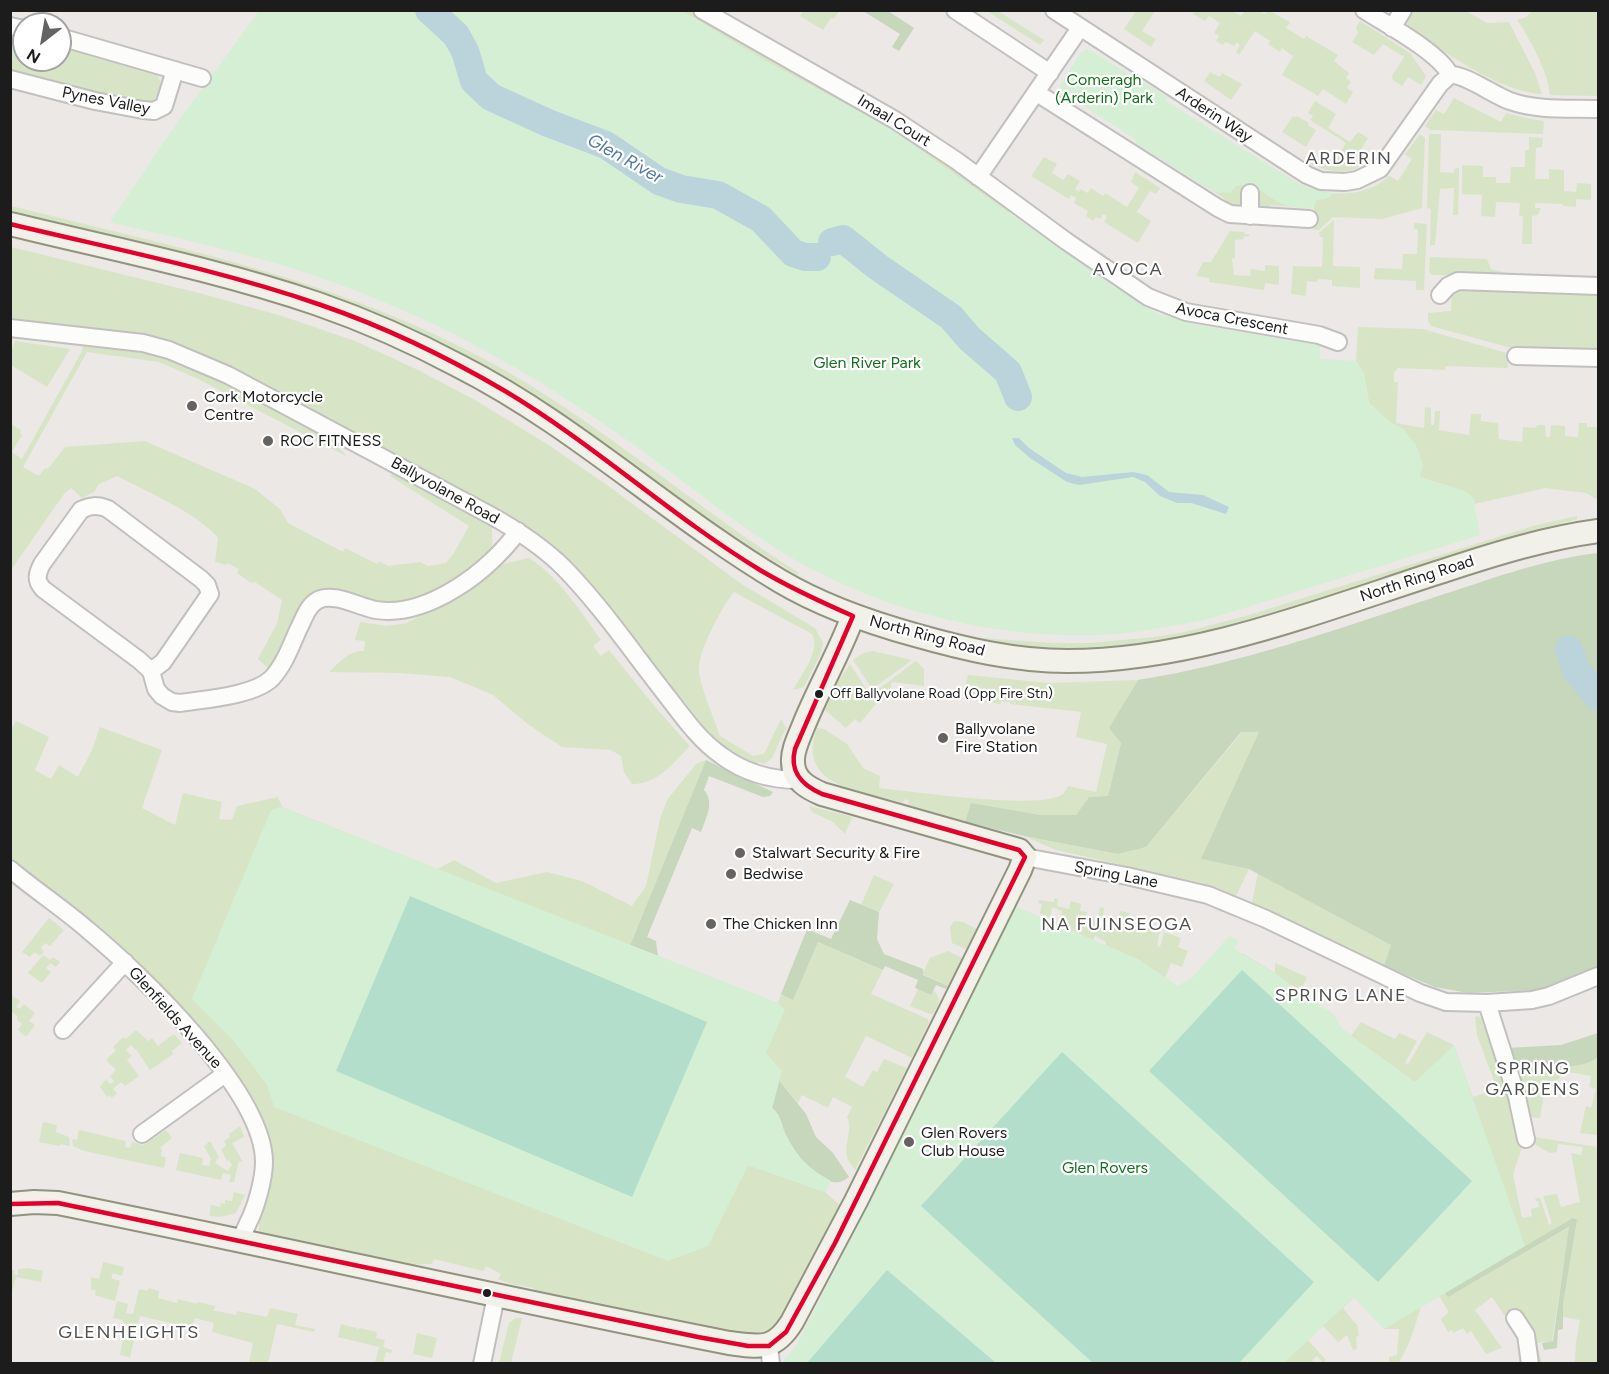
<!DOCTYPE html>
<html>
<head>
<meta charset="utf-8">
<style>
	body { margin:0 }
	#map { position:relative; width:1609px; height:1374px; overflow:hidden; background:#ebe8e5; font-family:Figtree,sans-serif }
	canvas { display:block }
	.frame { position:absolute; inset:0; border:12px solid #1c1c1c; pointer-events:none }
	.north { position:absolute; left:12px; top:12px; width:60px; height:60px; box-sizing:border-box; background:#fff; border:2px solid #a4a4a4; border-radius:50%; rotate:211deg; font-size:16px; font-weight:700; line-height:24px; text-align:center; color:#1c1c1c }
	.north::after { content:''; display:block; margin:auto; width:21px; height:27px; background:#646362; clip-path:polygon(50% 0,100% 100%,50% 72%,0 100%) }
</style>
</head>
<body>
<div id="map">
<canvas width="1609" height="1374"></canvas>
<div class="frame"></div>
<div class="north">N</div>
</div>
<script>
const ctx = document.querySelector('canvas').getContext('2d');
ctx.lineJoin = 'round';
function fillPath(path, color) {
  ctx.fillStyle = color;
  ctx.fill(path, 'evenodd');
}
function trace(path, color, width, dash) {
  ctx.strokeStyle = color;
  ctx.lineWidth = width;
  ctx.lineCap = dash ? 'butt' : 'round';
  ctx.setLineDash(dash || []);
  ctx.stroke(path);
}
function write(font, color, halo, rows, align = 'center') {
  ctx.font = font + ' Figtree,sans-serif';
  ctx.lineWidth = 4.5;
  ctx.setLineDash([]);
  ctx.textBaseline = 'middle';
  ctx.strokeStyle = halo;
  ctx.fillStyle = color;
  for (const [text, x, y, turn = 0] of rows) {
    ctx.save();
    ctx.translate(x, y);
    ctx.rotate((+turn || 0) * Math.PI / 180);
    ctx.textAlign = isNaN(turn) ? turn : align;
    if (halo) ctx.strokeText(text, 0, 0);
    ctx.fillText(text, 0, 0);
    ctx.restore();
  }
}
const grass = new Path2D(`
	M682,11H689L799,75L877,116L1007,205L1010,214L889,128L762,59Z
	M803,11V10L839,11L834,19L831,18L823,30L800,16Z
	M987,11H998L1044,40L1040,45Z
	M1136,11H1155L1142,31L1156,39L1151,47L1124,29Z
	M1195,11H1232L1241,16L1245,11H1258L1265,14L1267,11H1270L1290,22L1286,28L1304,39L1306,36L1338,55L1334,61L1349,73L1346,78L1351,82L1347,88L1353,92L1346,104L1323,89L1318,96L1282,75L1293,56L1282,48L1280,52L1268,44L1270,41L1255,31L1239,55L1236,52L1240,45L1237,42L1234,46L1226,42L1223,45L1216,41L1219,36L1214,33L1220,23L1209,16L1205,21L1193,14Z
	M1413,11H1466L1487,23L1509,22L1535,73L1542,94C1499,92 1443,51 1408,27L1407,22Z
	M1532,11H1598V96L1550,95C1549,74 1529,37 1517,20L1526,17Z
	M1360,21L1410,53L1426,76L1421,85L1408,77L1402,86L1393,80L1392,76L1404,57L1383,44L1374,55L1352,42L1358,33L1356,28Z
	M10,33L24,36V60H60V44L151,71C166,79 162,95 150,104H141L11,72Z
	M1210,72L1220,77L1222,73L1242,84L1231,100L1204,81Z
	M1454,98L1501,122L1506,113L1530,119L1544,121L1543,134L1431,130L1425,126L1436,110L1444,114Z
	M1315,101L1336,114L1328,128L1350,142L1358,132L1368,138L1360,151L1363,153L1359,158L1364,161C1352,179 1320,170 1305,161L1308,157L1316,162L1321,155L1334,162L1346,143L1310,120L1313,116L1308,113Z
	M1293,116L1296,117L1297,116L1309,123L1308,125L1316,130L1306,147L1282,132Z
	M1420,134L1425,138L1422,208L1382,219L1333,217L1319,230H1314V208L1270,205V210L1261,207L1258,203L1257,189L1244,188V199L1237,208L1222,203L1224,198L1136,143C1179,151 1222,157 1265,165C1276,168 1287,178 1297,183C1326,197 1364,199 1389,176L1398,181L1412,159L1405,154Z
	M1429,134H1441L1440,172L1454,173V169L1459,168L1458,215H1453L1454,188L1440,189L1435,245H1430L1431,209L1427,208Z
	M1529,137L1543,138L1542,147L1536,148L1535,179H1549V169L1564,170V191L1576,192L1577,183L1591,184V200L1576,199V207L1563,206V204L1535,203V208H1541L1538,215L1532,216V244H1522L1523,216H1519L1520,203L1496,202L1495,217L1481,216L1482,195L1462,194V165L1483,166V177H1496V183H1510L1511,167H1525V150H1529Z
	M1044,157L1057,164L1052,173L1063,180L1068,174L1080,181L1075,189L1079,192L1080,189L1088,193L1091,188L1103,196L1105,193L1127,207L1139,188L1131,182L1135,172L1160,188L1156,194L1150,191L1137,212L1151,221L1138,243L1104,222L1107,216L1103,214L1100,219L1096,217L1093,221L1086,216L1088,211L1074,203L1076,198L1071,195L1069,199L1031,176Z
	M11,206C175,247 337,279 488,361C599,421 693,506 799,573L798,575L720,530L484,368L11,215Z
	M1334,220L1333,266L1360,267V288L1332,286V280L1319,279L1316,282L1307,281L1306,296L1291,294L1293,266L1322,267L1323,237H1320L1319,233Z
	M1414,223L1427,224L1424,290H1416V281L1374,279L1375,268L1402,269L1403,254H1417L1418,229H1414Z
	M1230,231L1244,232V234H1249V236L1243,237L1244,239L1235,240V258L1232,259L1234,275L1250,276L1251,269L1265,271V265L1279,266V285L1265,283L1264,290L1209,282V278L1196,276L1203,262H1211Z
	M11,247L199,293L282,316L355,341L416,369L475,400L547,444L607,485L740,583L815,628L823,643L821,653L804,687L793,690C801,675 821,650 812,634L734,592C722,607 696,654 699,673C703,694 713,716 720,736L753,756L764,754L781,719L786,728L772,758L764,764L758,762L756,766L733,755L716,742L699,724L669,687L626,628L553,546L505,515L272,388L215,359L180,344L138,335L11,319Z
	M1430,257L1487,259L1491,269L1514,275V277L1432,275L1429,272Z
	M1457,288L1598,294V350L1595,352L1511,348L1431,326L1428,321V313L1451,311L1452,294Z
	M1358,327L1423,329L1507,353L1508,368L1445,366V370L1398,368L1394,373V382H1398L1396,423L1424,428L1425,407L1431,408V425H1434L1435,411H1440L1439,430L1469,435L1471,414H1481V421L1498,423L1499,439L1522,442L1523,427L1536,428L1537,425H1545L1546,437H1550L1551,425L1565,426V436L1578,437L1579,423H1587V427H1598V500L1586,493L1545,488L1475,504L1473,498L1464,491L1420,477L1404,430L1391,423L1369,403L1364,374L1356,361Z
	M15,341L70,349L47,387L11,365V352Z
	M83,346C111,347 138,350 165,358C218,374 273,406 320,435C326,446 341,445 346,456L198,379L159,362L87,352L23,467L39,476L45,468L48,469L65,447L145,441L255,489L280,509L288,523L343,552L345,548L377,564L379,561L388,566L421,562L427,566L437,565L446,563L454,553L469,526L390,476L393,471L492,525V546L485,559L453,580L415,601L392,604L359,599L324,588L313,591L303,602L284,649L270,670L258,659L277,623L282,600L255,582L251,583L237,573L239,569L227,563L226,565L215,562L218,538C199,514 146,491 117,476L99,484L94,492L82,498L71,488L64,494L11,570V424L21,430L20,433L22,435L12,452L22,459L82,351Z
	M1577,516V519C1565,523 1553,524 1542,531L1210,635L1089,652L1028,650L981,638L1052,643H1089L1155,637L1185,632L1249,615L1533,526Z
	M529,558C559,577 581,612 601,640L593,646L601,656L609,650L656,708L690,746C674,762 657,785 632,784L624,772L621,756L611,750L562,747L529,725L493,695L450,677L400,673L329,672C341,661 348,651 364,651L365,641L355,640L360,622L386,626L407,623L485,578L499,565Z
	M873,651L912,660L872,689L853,660L863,653Z
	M916,661L924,669V686L892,682L890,690H884L882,699L876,691Z
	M850,664L876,704L860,723L855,719L846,728L825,710L839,680Z
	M968,675L1049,683L1138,680L1110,728L1121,743L1108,796L1089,797L1076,815H1041L971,803L965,822L908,805L909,801L905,799L903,803C863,791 795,788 817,728L824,729L847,744L863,768L880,776L879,788C911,791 1041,811 1063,794C1064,793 1068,787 1068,786L1096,792L1107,744L1076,737L1081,712L1010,704V702L1002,701L1000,704L975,699L966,694L965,688Z
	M16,721L49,737L35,770L51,779L59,765L78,777L92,750L100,727L162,750L142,808L175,825L183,793L222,802L219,819L232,820L237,806L278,797L282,807L437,869L454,860L496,883L547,872L582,881L632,906L646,886L660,819L667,800L696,764L706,760L631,946L778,1003L781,994L793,999L818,942L883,970L871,994L928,1019L929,1022L912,1058L866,1036L845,1077L863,1087L873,1070L877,1072L884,1059L907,1068L855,1170C852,1166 848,1161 847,1157C844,1143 853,1129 847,1117L852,1107L833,1097L828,1108L802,1095L798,1103L780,1081L731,1198L748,1165L825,1192L842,1207L785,1316C770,1332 759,1335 737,1334L533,1294L534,1288L511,1284L498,1279L501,1274L486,1266L483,1271L434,1259L432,1264L398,1265L262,1235L259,1232V1222L272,1159L266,1135L243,1086L216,1049L126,953L11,861L10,731Z
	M1242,732H1260L1202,859L1249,869L1236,896L1203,883L1056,850L1024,836L1118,854L1146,847Z
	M809,806L852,817L845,834L833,822L812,812Z
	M1258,873L1392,945L1384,966L1252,903Z
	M874,875L894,884L879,912L861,905Z
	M1054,898L1058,899L1057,906L1069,909L1071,901L1081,904L1080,911L1087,912L1086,916L1098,918L1100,907L1104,908L1103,916L1108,917L1105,931L1111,933L1114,921H1118L1120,911L1130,913L1128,921L1136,923L1135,928L1160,931L1157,946L1160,947L1164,932L1181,938L1178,947L1188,951L1182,967L1171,963L1165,978L1139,960L1105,945L1106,942L1095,936L1093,940L1059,925L1062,911L1052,907L1050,918L1040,913L1042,904L1038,903L1039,900L1054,902Z
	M49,918L64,930L50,946L45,943L41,948L44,951L40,956L34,952L30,957L22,952Z
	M954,921L963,922L977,929L966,949L952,943L950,927Z
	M948,951L962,958L948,986L922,974L930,958Z
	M1242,953L1275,973V963L1307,977L1300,992L1334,1015L1341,1028L1351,1036L1361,1022L1395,1039L1399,1033L1417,1041L1405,1063L1408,1064L1427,1032L1454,1045L1473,1097L1497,1089L1477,1035L1475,1017L1478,1016L1484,1020L1514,1107L1520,1136L1521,1150L1513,1174L1522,1218L1532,1216L1531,1209L1539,1207L1538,1201H1536L1535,1198H1540L1549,1225L1552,1223L1543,1196L1557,1194L1561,1207L1580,1202L1571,1153L1581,1155L1583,1147L1558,1144L1557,1152L1550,1153L1536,1145L1533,1141L1534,1137L1598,1147V1363H1575L1576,1343L1580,1320L1563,1317V1305L1577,1221L1448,1297L1570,1227L1552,1341L1537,1343L1542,1363H1536L1516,1311L1506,1318L1492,1297L1475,1310L1502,1348L1486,1354L1471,1331L1467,1334L1463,1328L1453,1333L1452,1330L1448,1332L1441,1319L1449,1312L1439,1296L1421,1307L1410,1341L1399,1363H1389V1357L1397,1355L1399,1329H1384L1354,1297L1343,1308L1355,1323L1357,1324L1359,1336L1356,1337L1357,1349L1353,1350L1347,1335L1338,1342L1323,1326L1308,1340L1326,1360L1323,1363L1317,1356L1312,1360L1314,1363H1239L1063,1047L1229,962Z
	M43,955L50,960L53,957L60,962L56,967L50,963L46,968L51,972L42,983L28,973Z
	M918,989L931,995L933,990C942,998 939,1004 934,1013L930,1014L910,1006Z
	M10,994L20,1001L16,1007L20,1009L24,1004L35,1013L29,1021L35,1025L26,1037L18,1030L22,1024L17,1020V1016L11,1011Z
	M136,1030L148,1041L152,1038L158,1046L174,1034L182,1043L172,1051L173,1054L150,1070L137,1051L131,1045L126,1050L132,1056L127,1060L139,1076L125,1086L121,1082L113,1089L117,1094L111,1098L110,1095L107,1097L100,1087L106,1079L110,1084L114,1082L110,1076L116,1070L106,1060L116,1050L113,1047L123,1037L126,1039Z
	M1598,1057V1135L1580,1133L1586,1106L1591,1108L1596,1089L1589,1087L1591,1076L1563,1071L1558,1080C1542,1084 1543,1104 1540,1118L1529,1117L1515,1073C1519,1072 1524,1069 1529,1068C1549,1065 1582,1071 1598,1057Z
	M43,1122L57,1125L56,1132L69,1137L70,1146L61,1144L60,1146L39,1142Z
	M240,1126L244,1137L232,1143L243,1162L239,1161L234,1182H229L231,1175L223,1173L221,1180L176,1170L180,1153L203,1158L202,1165L209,1166L211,1159L204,1146L210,1141L219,1157L215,1163L228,1171L232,1165L229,1160L227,1161L221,1149L226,1146L224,1141L230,1137L229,1134Z
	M79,1130L126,1141L125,1147L130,1148L132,1142L144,1145L166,1130L172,1138L160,1148L162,1149L161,1156L166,1157L164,1168L84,1151L73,1146L72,1139L77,1140Z
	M234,1192L245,1195L236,1213L221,1217L209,1216L211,1205L220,1207L221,1203L225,1204V1200L232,1201Z
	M103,1262L124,1267L122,1276L113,1273L111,1278L120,1281L115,1301L95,1295L96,1291L91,1289V1277L99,1279Z
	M28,1268L43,1271L41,1282L16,1277L11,1296V1270H14V1275H18V1269Z
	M149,1288L159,1291L158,1298L177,1303L178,1299L197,1304L198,1302L215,1306L214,1311H216L236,1315L237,1311L267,1317L270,1308L298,1314L295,1325L315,1329L314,1332L277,1324L268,1363H249L253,1343L212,1332L214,1323L195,1318L192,1328L140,1316L130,1357L120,1355L126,1324L123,1323V1320L113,1318L117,1301L128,1304L126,1313L133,1314L139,1289L147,1291Z
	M516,1318H522L511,1363H499L509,1323Z
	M341,1324L357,1328V1330L360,1328L377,1332L376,1338L385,1340L383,1347L392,1350L391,1353L386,1352L383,1363H375L379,1347L338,1337Z
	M417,1333L437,1338L432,1358L413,1354Z`);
const forest = new Path2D(`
	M863,11H888L914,28L899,51L892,47L900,34Z
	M1598,553V968L1541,990L1468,993L1435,987L1384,966L1391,945L1249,869L1201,859L1259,732H1241L1146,847L1118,854L1024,836L965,822L971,803L1041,815H1076L1089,797L1108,796L1121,743L1109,728L1138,680C1239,664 1335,630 1432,598C1486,581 1542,559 1598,553Z
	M706,760L773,792L770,796L763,797L709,776L704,790C715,802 706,818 701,832L692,828L647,937L656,941L658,956L630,946Z
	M850,900L879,912L877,939L884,954L923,969V975L948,986L946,989L936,985L931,995L915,988L918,980L885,966L883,970L818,942L793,1000L781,994L807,929L831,939Z
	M1598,1033V1057C1582,1071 1549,1065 1529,1068C1524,1069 1519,1072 1515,1073L1507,1048L1561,1045Z
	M779,1080L806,1114L816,1137L833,1153L849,1177C846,1179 843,1181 840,1182C819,1186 795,1153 787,1137C781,1126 782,1116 772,1108Z
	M1573,1218L1577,1220L1563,1305V1329L1558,1330L1557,1348L1544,1350L1542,1343L1553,1341L1569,1227L1448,1297L1445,1293Z`);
const park = new Path2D(`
	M259,11H682L762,59L889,128L1109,283L1158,314L1198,325L1320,345V359L1356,361L1364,374L1369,403L1391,423L1404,430L1416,445L1423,464L1420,477L1464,491L1473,498L1480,535L1205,620C1175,625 1146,631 1116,634C999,642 876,611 777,549C730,519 686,483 641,450C594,416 545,384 495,356C429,319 357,288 285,266C227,249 169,236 110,222L172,130Z
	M1087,49L1168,97L1166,101L1299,184L1321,192L1334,193L1326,199L1316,200L1314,208C1306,208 1297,208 1289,206C1268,202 1261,181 1236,186L1230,193L1214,192L1136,143L1135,139L1062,92L1060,86L1080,54Z
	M281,807L778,1003L785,1010L766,1053L782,1071L772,1108C782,1116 781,1127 787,1138C797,1158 811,1170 831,1181L825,1192L748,1165L708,1246L668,1261L274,1107L267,1085L233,1040L192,999L271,810Z
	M1015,906L1139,960L1178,986L1194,976L1229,936L1238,940L1234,949L1276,974L1334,1015L1341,1028L1415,1082L1454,1045L1525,1246L1384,1329L1354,1297L1284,1363L785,1364L784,1360L796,1346L883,1176Z`);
const pitch = new Path2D(`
	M410,896L707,1022L632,1197L336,1071Z
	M1242,970L1472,1181L1378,1282L1149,1071Z
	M1062,1052L1314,1282L1239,1363H1093L921,1206Z
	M887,1270L996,1363H807Z`);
const water = new Path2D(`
	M1012,438H1019L1029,448L1066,473L1082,477L1133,472L1147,475L1169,492L1203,495L1229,507L1226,514L1191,503H1177L1160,496L1145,482L1133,477L1079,485L1067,482L1030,458L1015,445Z`);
const river = new Path2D(`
	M429,10L456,35L465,51L474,81L491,97L548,123L606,145L659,181L681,189L718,195L761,219L793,253L805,257H817
	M832,242L843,239L878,267L951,317L969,338L1008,372L1018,397
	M1569,650L1576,670L1598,697`);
const street = new Path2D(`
	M702,10L895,120L957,161L1066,241L1148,297L1186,312L1319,335L1338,342
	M955,10L1050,73
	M1054,10L1307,175L1321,181L1345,182L1357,180L1380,169L1440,84L1450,75C1463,73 1495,96 1510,101C1538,111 1569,108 1598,109
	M1364,10C1386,24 1440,53 1450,75
	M10,26L24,29
	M1392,28L1403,10
	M60,37L202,78
	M10,79L95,101L143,110L154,111L164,106L175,70
	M1037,93L1218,208L1230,214L1309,219
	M978,177L1080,28
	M1250,193V216
	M1440,295L1448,286L1458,281L1598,286
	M10,328L143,343L169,350L228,375L490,515C517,530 542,546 564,568C602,607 633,653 667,696C683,717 700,741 722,756C745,773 771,780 799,780
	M1516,356L1598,358
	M151,671L163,662L210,594L207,585L201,579L108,509C97,505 91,505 81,510L42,564C37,574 35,580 43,589L139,660L151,671L156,689L162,696L172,702L180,703C205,699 254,696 272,678C284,665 291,646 298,630C304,619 307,606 318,600C334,592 359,607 376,610C427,618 490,571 518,531
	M1025,857L1127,876L1208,895L1266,919L1420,993L1446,1002L1487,1003L1532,1000L1549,996L1598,976
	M10,869C36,891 64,909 89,931C141,974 264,1092 264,1162C264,1179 256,1208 248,1223C246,1229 242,1234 241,1240
	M1487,1003L1517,1097L1526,1139
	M63,1030L125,962
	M142,1134L225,1074
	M1515,1318L1526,1335L1530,1364
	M769,1346L771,1364
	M482,1364L496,1296`);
const secondary = new Path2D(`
	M10,224C113,249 218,270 318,304C367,321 414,342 459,366C575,425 669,515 780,581C822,606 868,622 915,635C964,649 1015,661 1067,661C1197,661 1326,608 1449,569C1498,553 1547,538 1598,531
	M10,1204L34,1202L58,1203C282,1248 505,1299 729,1343C760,1347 774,1351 792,1322L856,1201L1020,870L1025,857L1019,850L822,794C808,788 793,780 793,762C792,751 799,737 803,727C818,689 839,654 853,616`);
const bus1 = new Path2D(`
	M10,224C114,249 220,270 321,305C385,327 447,357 505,391C594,444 671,516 760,570C790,588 821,602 853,616L795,749C789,772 802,785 822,794L1019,850L1025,857L835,1243L786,1332L769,1346H748L698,1337L58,1203L10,1204`);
const markers = [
	[192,406,6,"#646362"],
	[268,441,6,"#646362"],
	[819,694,5,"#1c1c1c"],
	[943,738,6,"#646362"],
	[740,853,6,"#646362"],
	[731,874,6,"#646362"],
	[711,924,6,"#646362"],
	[909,1142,6,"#646362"],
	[487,1293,5,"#1c1c1c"]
];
const busNames = [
	["Off Ballyvolane Road (Opp Fire Stn)",830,694]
];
const parkNames = [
	["Comeragh",1104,80],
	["(Arderin) Park",1104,98],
	["Glen River Park",867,363],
	["Glen Rovers",1105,1168]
];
const streetNames = [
	["Pynes Valley",106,101,11],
	["Arderin Way",1214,115,33],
	["Imaal Court",894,121,32],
	["Avoca Crescent",1232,319,11],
	["Ballyvolane Road",445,491,29],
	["North Ring Road",1417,579,-18],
	["North Ring Road",927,636,15],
	["Spring Lane",1116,875,11],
	["Glenfields Avenue",175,1018,48]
];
const poiNames = [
	["Cork Motorcycle",204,397],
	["Centre",204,415],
	["ROC FITNESS",280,441],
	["Ballyvolane",955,729],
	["Fire Station",955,747],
	["Stalwart Security & Fire",752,853],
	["Bedwise",743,874],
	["The Chicken Inn",723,924],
	["Glen Rovers",921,1133],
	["Club House",921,1151]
];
const waterNames = [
	["Glen River",625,159,29]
];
const neighbourhoodNames = [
	["ARDERIN",1349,159],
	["AVOCA",1128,270],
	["NA FUINSEOGA",1117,925],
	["SPRING LANE",1341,996],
	["SPRING",1533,1069],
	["GARDENS",1533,1090],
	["GLENHEIGHTS",129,1333]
];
fillPath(grass, '#d7e5c6');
fillPath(forest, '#c6d7bc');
fillPath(park, '#d4efd4');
fillPath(pitch, '#b4decc');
fillPath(water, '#bbd4db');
trace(river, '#bbd4db', 28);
trace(street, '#c2c0bf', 20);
trace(secondary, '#91927f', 26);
trace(street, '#fcfcfb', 16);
trace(secondary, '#f1f1e9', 22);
trace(bus1, '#e4002b', 4.5);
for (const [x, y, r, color] of markers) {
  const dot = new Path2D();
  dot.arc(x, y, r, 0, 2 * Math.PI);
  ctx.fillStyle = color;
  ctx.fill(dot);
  trace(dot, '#fff', 2);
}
write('14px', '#1c1c1c', '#fff', busNames, 'left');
write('16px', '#14701d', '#fff', parkNames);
write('16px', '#1c1c1c', '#fff', streetNames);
write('16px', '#1c1c1c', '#fff', poiNames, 'left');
write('italic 18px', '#5179a3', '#fff', waterNames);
ctx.letterSpacing = '1.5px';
write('18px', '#4f4f4f', '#fff', neighbourhoodNames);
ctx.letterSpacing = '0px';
</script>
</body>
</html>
